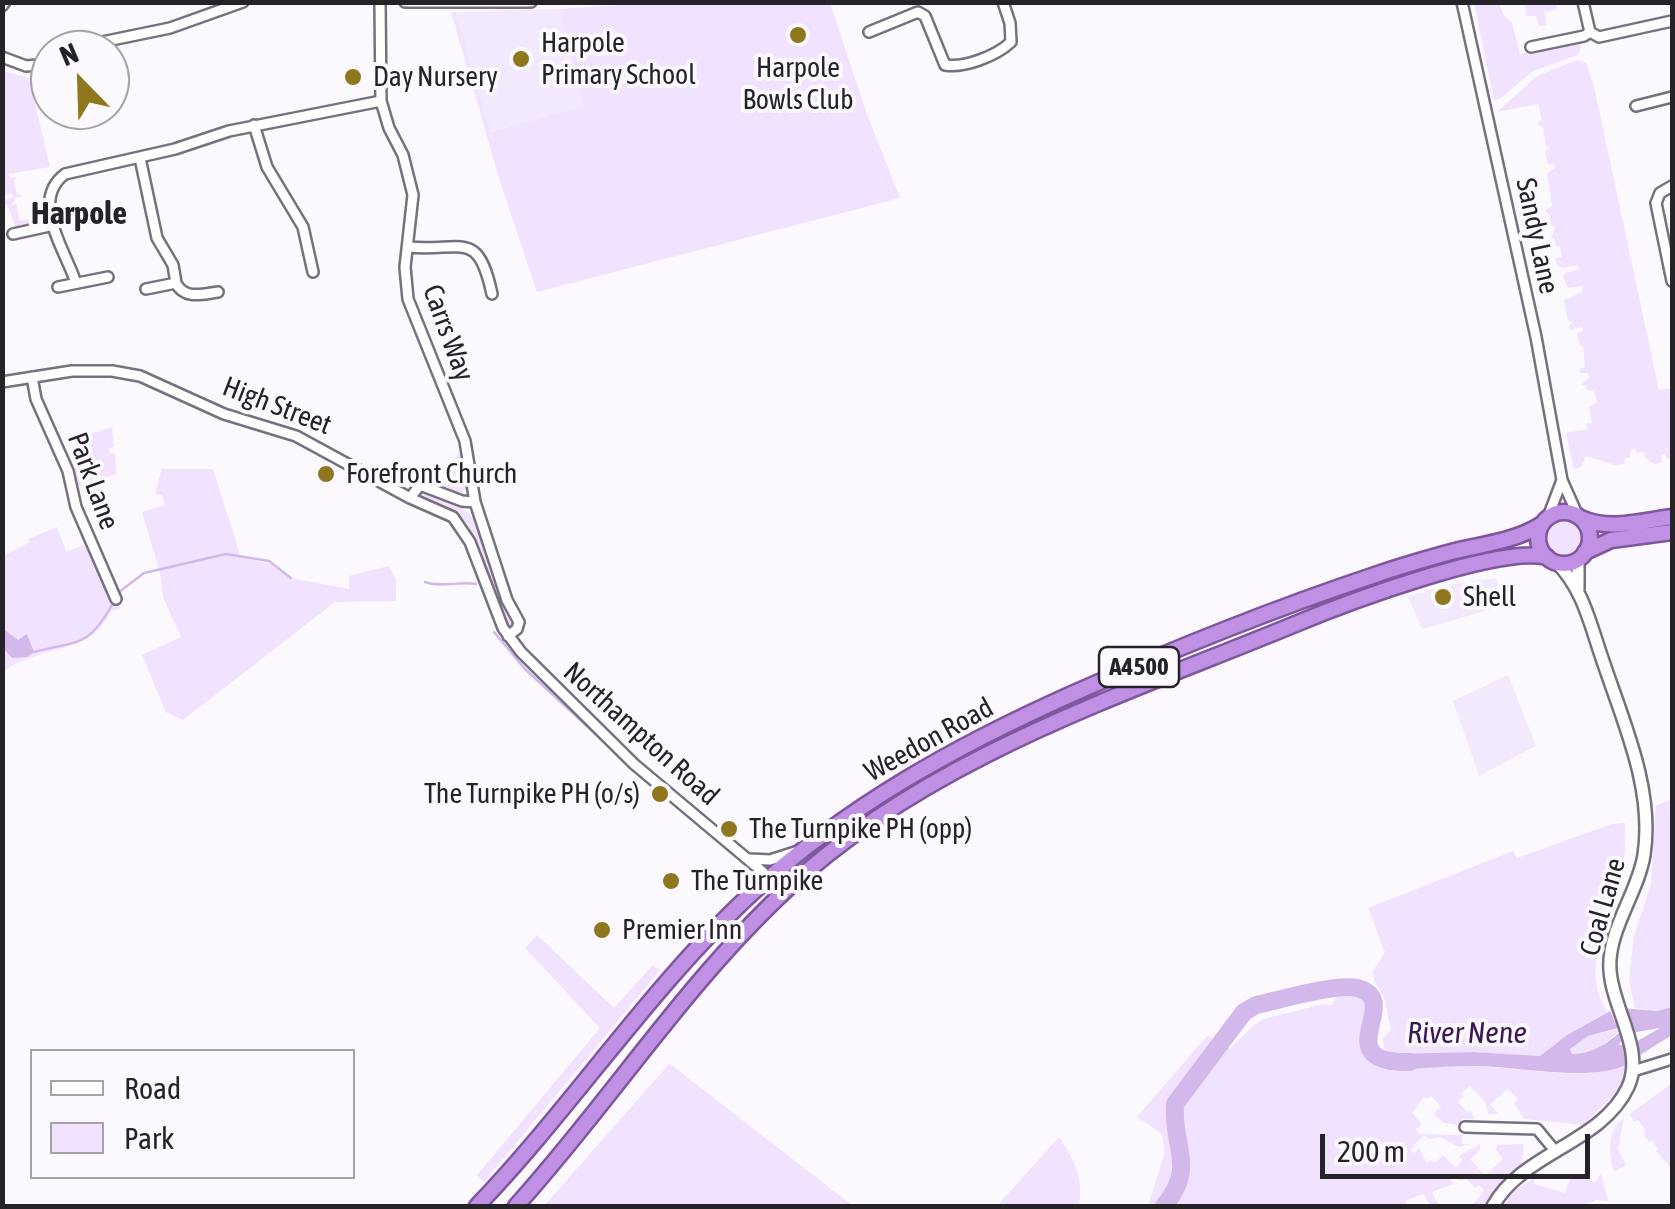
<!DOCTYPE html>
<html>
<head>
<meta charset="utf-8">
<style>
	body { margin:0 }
	#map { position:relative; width:1675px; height:1209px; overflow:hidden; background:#fbf8fe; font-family:"Asap Condensed",sans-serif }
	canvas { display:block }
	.frame { position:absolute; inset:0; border:5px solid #252228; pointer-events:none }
	.legend { position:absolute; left:30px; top:1049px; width:325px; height:130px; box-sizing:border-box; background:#fbf8fe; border:2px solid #a5a2a8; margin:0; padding:12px 18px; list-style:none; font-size:30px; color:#252228 }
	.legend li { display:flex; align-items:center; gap:20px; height:50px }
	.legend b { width:50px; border:2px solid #a5a2a8 }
	.north { position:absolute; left:30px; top:30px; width:100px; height:100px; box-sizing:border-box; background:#fbf8fe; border:2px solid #a5a2a8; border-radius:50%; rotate:337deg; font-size:28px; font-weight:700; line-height:40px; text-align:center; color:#252228 }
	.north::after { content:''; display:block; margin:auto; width:35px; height:45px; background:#8f771d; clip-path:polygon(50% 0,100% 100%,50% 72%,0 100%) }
	.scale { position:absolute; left:1320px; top:1134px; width:270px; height:45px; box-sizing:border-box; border:5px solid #252228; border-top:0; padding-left:12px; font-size:30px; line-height:35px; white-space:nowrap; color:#252228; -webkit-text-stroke:8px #fbf8fe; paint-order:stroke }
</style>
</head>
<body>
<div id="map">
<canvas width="1675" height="1209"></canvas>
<div class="frame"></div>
<ul class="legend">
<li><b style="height:12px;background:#fff"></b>Road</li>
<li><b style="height:28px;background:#f1e2ff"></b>Park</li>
</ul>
<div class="north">N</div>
<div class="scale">200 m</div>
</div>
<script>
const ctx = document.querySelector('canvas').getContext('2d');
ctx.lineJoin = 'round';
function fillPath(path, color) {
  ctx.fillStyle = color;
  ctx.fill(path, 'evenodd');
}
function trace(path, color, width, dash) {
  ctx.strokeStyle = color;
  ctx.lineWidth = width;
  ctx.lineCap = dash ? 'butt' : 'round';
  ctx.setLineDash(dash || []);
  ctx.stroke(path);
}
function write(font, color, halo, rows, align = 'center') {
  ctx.font = font + ' "Asap Condensed",sans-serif';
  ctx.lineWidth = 8;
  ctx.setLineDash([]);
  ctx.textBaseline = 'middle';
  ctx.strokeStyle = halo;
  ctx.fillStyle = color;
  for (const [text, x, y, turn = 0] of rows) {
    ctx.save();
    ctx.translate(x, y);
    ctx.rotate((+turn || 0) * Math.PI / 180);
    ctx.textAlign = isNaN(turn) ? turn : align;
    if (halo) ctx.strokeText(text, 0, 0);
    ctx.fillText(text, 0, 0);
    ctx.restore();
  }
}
const built = new Path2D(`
	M559,9L585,106L489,132L456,12Z
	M1496,578L1503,606L1422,629L1408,596L1460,583Z
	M1508,675L1536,746L1479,776L1453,701Z`);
const green = new Path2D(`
	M669,2L830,3L866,112L900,198L537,292L499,178L451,12H456L490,132L584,106L559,9Z
	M1474,3H1499L1504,16L1512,23L1520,54L1582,42L1578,55L1533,71L1501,98L1494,100Z
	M1524,3H1556L1557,9L1545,12L1543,7L1547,25L1539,26L1536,16H1527Z
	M1577,60L1586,63L1595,91L1659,390L1672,388V457L1667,459L1665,454L1661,455L1662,462L1654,464L1646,459L1644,452L1636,453L1635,449L1630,450V457L1624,459L1625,464L1615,465L1586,456L1581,467L1574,469L1566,433L1587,429L1586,424L1592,423L1589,407L1597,402L1594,390L1588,391L1586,385H1581L1589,378L1588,373H1580L1579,369L1585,367L1583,345H1579L1577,333L1583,331L1582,327L1570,330L1569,325L1573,323L1568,320L1564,300L1583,292L1582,286L1568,288L1563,278L1565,273L1579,269L1578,265L1562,268L1557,265L1555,259L1562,257L1560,246H1556L1554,238L1551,239L1555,227L1547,222L1551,217L1545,211L1552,206L1547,173L1555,168L1554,164H1548L1545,150L1550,148L1546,146L1543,127L1539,126L1538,122L1542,120L1538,104L1497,112L1537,76Z
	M4,71L29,78L50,167L9,174L10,178L17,177L14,181L17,194L23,196L15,198L12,205L16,204L20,221L31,219L29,228L16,229L7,204L3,205V200L13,197L12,194L3,196Z
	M112,427L114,447L109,448L110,453H115L116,474L77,487L73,469L80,466L75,456L89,447L87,435Z
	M459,452L465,464L466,488L460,495L437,486Z
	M162,469H213L241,558L268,563L291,578L349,589V576L389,566L396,580V601L335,602L183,720L166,712L142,655L181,637L163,597L160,573L142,512L165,505L162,495L155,494Z
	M419,489L461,507L473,518L514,624L513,628L508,627L468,524L454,510L418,496Z
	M1546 537a18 18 0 1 1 36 0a18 18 0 1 1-36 0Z
	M57,527L66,552L87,544L110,598L122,608L111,611C89,657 38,644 3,672V556L30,542L28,539Z
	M1672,799V1007L1657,1011L1635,1008L1629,981L1634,936L1651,884L1656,806Z
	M1625,823C1625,838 1626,855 1622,870C1610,917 1579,964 1607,1012L1567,1035L1540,1056L1473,1052L1391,1054L1384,1048L1383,1038L1391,1030L1384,997L1374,981L1373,971L1385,952L1368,908L1513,851L1517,858L1612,824Z
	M537,935L614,1008L653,965L660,970L484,1182L477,1175L600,1028L525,948Z
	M1341,987C1401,987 1358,1024 1369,1051L1390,1062L1389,1070C1417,1069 1446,1066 1475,1066C1515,1067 1593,1083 1628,1064L1621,1088L1583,1125L1524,1119L1514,1103L1518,1100L1508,1089L1490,1104L1498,1114H1488L1485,1102L1470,1086L1461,1094L1463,1097L1458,1102L1467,1112L1470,1110L1475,1119H1462V1125L1444,1123L1433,1114L1441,1107L1431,1096L1427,1099L1424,1097L1412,1113L1422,1124L1416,1130L1420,1134L1462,1135V1144H1471L1459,1147L1440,1137L1429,1139L1424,1135L1410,1150L1414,1153L1419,1148L1427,1163L1431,1160L1435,1163L1443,1155L1456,1168L1462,1160L1459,1156L1480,1144V1150L1470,1159L1485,1176L1503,1159L1496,1150L1497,1145L1524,1144L1521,1168L1483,1206H1472L1484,1190L1479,1185L1475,1188L1466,1179L1460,1181L1457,1175L1450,1178L1453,1184L1432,1192L1439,1206H1431L1423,1194L1405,1201L1408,1206H1148L1165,1152L1161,1133L1137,1117L1207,1036L1230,1049C1263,1016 1255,1021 1300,1010C1311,1007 1320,1003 1332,1005Z
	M1623,1028L1599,1048L1572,1054L1570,1048L1588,1036Z
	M669,1064H670L853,1206H544Z
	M1672,1083V1169L1656,1151L1658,1149L1652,1140L1649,1142L1643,1134L1646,1131L1638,1120L1634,1122L1630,1114Z
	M1624,1118L1618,1149L1626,1165L1614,1172C1608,1153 1607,1129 1624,1118Z
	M1059,1137C1074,1159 1084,1179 1079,1205L997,1206Z
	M1572,1174L1595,1182L1601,1174L1608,1201L1596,1200L1581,1206H1504L1510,1194L1534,1178V1184L1565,1193Z`);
const water = new Path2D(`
	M2,628L18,640L27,634L34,652L27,657L12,658L3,648Z
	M1672,1007V1035L1637,1057L1634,1043L1660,1028L1631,1033L1622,1008L1657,1011Z
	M1610,1011L1618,1028L1588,1036L1570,1049L1572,1054C1593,1053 1605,1045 1620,1032L1622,1039L1619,1045H1625L1628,1064C1593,1083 1515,1066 1474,1066C1446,1066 1417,1069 1388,1070L1391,1054L1473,1052L1540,1056L1567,1035Z`);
const stream = new Path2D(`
	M425,582C441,588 459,581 476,584
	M119,592L144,573L226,554L269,561L291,578
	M494,632L525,669L655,789
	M34,652C78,640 87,649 112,605`);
const river = new Path2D(`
	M1164,1206C1197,1166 1172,1149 1175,1104L1244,1012L1256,1005C1279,1000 1338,983 1357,988C1406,1000 1324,1063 1410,1062`);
const minor = new Path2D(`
	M380,2L381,101L389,128L403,155L413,195L405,267L408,299L465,441L475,502L507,600L519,622L517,629L508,636
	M405,2H531
	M1462,2L1536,337L1562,480L1578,516
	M1583,2L1590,32
	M2,6L5,2
	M869,32L918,12L925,16L945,65C965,68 996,56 1011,42L1010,23L1003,2
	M1531,47L1584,36L1590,32L1599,37L1672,21
	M82,50L102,42L170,28L243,2
	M2,57L26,66L50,64
	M1636,106L1672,97
	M254,125L267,167L303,227L313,272
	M140,158L157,238L173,265L176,283
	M1672,186L1660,193L1656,203L1672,281
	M13,234L54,225
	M409,247C462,252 478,228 492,294
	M76,283C66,251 29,201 65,174L175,149L229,131L381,101
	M58,287L108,277
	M146,289L176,283C184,300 203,294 218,292
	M32,377L36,399L68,471L76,507L116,599
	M2,382L72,371H112L140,376L224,414L296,436L410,498L453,517L470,542L503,628L521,652L634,764L770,878L789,887
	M410,498L420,485L462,501L475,502
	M1548,517L1562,480
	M749,859L770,860L795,852
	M1633,1071L1672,1059
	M1465,1127L1537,1129L1556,1152`);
const tertiary = new Path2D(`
	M1578,589V559
	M1493,1206C1522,1153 1602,1143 1628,1087C1645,1050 1612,1008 1610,970C1607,931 1638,893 1644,855C1654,790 1624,724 1604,664C1591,628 1584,589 1556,562`);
const trunk = new Path2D(`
	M1538 538a26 26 0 1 1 52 0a26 26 0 1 1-52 0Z
	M1581,518C1609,531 1643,521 1672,517
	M1585,552L1611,540L1672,532
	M477,1206C573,1106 650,987 752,893C847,806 956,746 1072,694C1171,650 1273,609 1375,575C1401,566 1429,558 1455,551C1484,544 1516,541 1542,524
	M516,1206C609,1103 684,985 786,890C927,758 1118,697 1293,625C1343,604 1499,545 1547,557`);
const markers = [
	[798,35,10,"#8f771d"],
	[521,59,10,"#8f771d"],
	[353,77,10,"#8f771d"],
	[326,474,10,"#8f771d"],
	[1443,597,10,"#8f771d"],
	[660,794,10,"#8f771d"],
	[729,829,10,"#8f771d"],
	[671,881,10,"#8f771d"],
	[602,930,10,"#8f771d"]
];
const shields = [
	[1139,667,80]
];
const shieldNames = [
	["A4500",1139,667]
];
const poiNames = [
	["Harpole",541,43],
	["Primary School",541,75],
	["Harpole",798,68,"center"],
	["Bowls Club",798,100,"center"],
	["Day Nursery",373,77],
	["Forefront Church",346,474],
	["Shell",1463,597],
	["The Turnpike PH (o/s)",640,794,"right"],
	["The Turnpike PH (opp)",749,829],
	["The Turnpike",691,881],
	["Premier Inn",622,930]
];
const streetNames = [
	["Sandy Lane",1537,236,78],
	["Carrs Way",448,333,70],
	["High Street",277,406,21],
	["Park Lane",93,481,70],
	["Northampton Road",641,734,42],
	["Weedon Road",929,740,-29],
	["Coal Lane",1603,907,-74]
];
const waterNames = [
	["River Nene",1467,1034]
];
const quarterNames = [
	["Harpole",79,214]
];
fillPath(built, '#f3e9fc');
fillPath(green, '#f1e2ff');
fillPath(water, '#d3b9eb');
trace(stream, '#d3b9eb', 2.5);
trace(river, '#d3b9eb', 18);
trace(minor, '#77707e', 14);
trace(tertiary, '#77707e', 16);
trace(trunk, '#7f579e', 19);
trace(minor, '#fff', 9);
trace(tertiary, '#fff', 11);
trace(trunk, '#bf90e4', 14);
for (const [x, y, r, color] of markers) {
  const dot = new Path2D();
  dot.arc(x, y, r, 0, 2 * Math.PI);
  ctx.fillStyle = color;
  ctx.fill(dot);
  trace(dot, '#fbf8fe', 4);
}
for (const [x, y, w] of shields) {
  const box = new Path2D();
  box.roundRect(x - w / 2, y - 20, w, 40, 8);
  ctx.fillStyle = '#fbf8fe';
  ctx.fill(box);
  trace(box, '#252228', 2.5);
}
write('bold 25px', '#252228', null, shieldNames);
write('28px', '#252228', '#fbf8fe', poiNames, 'left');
write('28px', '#252228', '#fbf8fe', streetNames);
write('italic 30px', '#3a1852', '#fbf8fe', waterNames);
write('bold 32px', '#252228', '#fbf8fe', quarterNames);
</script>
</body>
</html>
